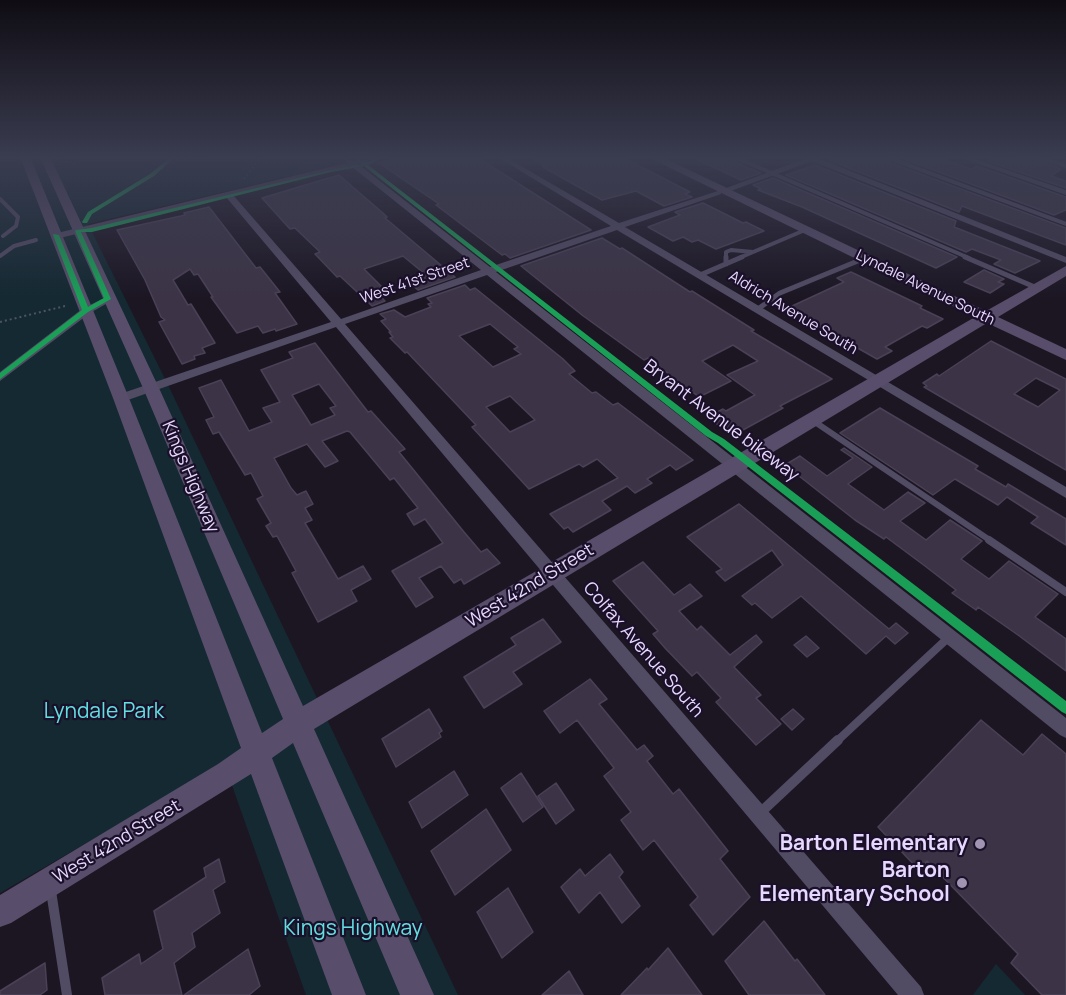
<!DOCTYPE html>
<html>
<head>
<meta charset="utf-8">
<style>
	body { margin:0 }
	canvas { display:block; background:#1c1623 }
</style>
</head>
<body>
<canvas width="1066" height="995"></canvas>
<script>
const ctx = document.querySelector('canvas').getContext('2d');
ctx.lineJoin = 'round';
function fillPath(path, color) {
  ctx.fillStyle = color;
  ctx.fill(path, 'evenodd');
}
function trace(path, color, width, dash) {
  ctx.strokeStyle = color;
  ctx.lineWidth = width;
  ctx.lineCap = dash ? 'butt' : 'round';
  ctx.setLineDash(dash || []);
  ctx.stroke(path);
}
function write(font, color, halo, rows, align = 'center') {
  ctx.font = font + ' Manrope,sans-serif';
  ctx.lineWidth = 4.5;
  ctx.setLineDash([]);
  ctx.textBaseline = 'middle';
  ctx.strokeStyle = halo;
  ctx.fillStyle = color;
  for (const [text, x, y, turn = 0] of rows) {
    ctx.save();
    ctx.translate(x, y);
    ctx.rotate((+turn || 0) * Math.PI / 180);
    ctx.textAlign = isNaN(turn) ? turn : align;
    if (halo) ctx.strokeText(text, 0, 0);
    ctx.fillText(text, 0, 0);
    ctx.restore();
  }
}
const green = new Path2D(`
	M0,159H58L61,164L86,159L346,161L344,163L88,224L169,387L458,995H306L228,774L235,757L0,893Z
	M996,964L1025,995H973Z`);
const building = new Path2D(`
	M396,159H480L591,230L510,258L505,254L502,255L436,205L439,204L379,163Z
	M534,159H626L690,192L685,194L692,197L664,206L636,191L602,200L543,167L545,166Z
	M696,159H735L737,163L761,173L741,180Z
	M832,159H888L891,163L1066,228V245L962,206L959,212L829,160Z
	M904,159H942L971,169L977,166L1066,197V210L1054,215Z
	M991,159L1041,160L1061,169L1051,176L1066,181V188L987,161Z
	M815,165L956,221L954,227L1040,261L1015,273L994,264L1001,260L972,249L966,252L786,175Z
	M339,175L384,214L387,217L385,218L455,277L418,290L408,281L426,275L403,256L364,269L387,292L379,295L385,301L372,306L340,276L337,277L315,254L320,252L295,228L290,229L262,198Z
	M773,178L957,257L936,268L802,207L758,190L761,189L753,185Z
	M703,203L743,223L746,222L764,231L716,249L698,240L692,242L683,237L673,241L648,227L680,215L675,212Z
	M209,207L256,268L260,267L280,292L275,293L297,324L276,331L275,329L263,333L258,326L237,333L211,297H213L198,274L194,275L190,269L173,280L188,305L191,304L215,343L202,348L205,353L194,356L195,359L182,364L159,322L165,320L161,317L145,280L117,230L181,216L185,215L184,213Z
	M602,238L620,249L622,248L690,292L692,291L754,330L751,331L832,379L780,406L783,408L732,436L708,417L723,409L726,411L755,395L727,375L758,361L733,345L702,361L731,381L699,397L648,358L644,360L582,315L521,266Z
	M984,270L1004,279L998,282L1004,284L990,293L964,282Z
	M851,272L922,306L920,308L943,319L927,328L922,326L885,347L892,351L877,359L817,325L820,324L790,307L844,282L837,278Z
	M465,285L470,290L475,288L563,359L575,371L569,374L592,393L596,392L613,405L618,403L693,460L676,470L670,465L647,479L652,483L635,493L627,486L602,501L611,510L573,532L568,527L564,529L550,514L618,478L597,459L583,467L579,464L529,489L472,427L476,425L407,352L405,353L390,338L393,337L389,332H391L381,321L386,319L380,314L394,310L405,317L431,307L428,304L432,303L427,298ZM490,324L518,347L514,349L521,354L493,367L459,336ZM510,396L535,420L510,432L486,407Z
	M991,341L1066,379V470L924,387L927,386L923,383L937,374L939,376ZM1036,378L1060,390L1038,407L1014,394Z
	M315,343L368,412L371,411L405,449L399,452L464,532L481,552L487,549L500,563L464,584L461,579L454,583L441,566L419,578L433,597L416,607L392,571L443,543L425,519L414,525L407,514L418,508L394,478L390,480L350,432L347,431L322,441L338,461L325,467L307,444L274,458L291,488L297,495L306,491L313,504L305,508L312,520L305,523L338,579L363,566L371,579L351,590L357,601L318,622L292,573L296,571L277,536L273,537L266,526L271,523L257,499L263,496L251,473L245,475L219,432L213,434L206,420L214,417L199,388L221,380L249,431L272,422L263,408L280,402L261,370L293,358L289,352ZM319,384L336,406L330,408L335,415L311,425L292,395Z
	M880,408L978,466L975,469L1006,487L1008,484L1066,519V545L1031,523L1038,517L1007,497L998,505L955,479L933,495L840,433Z
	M844,448L872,467L848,484L884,510L908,492L925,503L900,521L926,540L950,520L982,541L961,559L989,579L1009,561L1058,594L1035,617L1066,639V671L1018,635L978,607L976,610L952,593L956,590L925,566L886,537L884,539L855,520L785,465L800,456L827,476L853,458L841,450Z
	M739,504L889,629L896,623L908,633L895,644L886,636L866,654L801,596L772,618L755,603L752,605L742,596L783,565L772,550L725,581L716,572L722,569L687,537Z
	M643,562L674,595L690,584L702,596L679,611L697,630L701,626L730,655L756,635L762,642L734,667L761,695L756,698L781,724L756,745L716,702L721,698L697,672L692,676L665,648L653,634L658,631L613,581Z
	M543,619L561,642L513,672L522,684L484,708L464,677L516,645L511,638Z
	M806,636L819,648L807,657L794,645Z
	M590,679L607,699L599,704L637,750L644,745L653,756L647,761L673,794L679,789L728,851L720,859L750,897L713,935L690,905L698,897L654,840L643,850L621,820L631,812L604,776L614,768L577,720L560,733L544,711Z
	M429,709L442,731L439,733L441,737L396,767L382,739Z
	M793,709L804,719L792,730L781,719Z
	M981,720L1023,755L1042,734L1066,754V995H1042L1011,963L1018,954L927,861L919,870L878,827Z
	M454,771L468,795L422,828L409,802Z
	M521,773L543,807L523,822L501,788Z
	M556,783L574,810L556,824L538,796Z
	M486,809L511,850L455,895L431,851Z
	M610,854L623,872L619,877L640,906L622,923L600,892L579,913L561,887L580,869L585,876Z
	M219,859L225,882L213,890L220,913L192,933L195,947L174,963L182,995H105L102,978L139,954L141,964L163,949L154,911L206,877L204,868Z
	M508,888L533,932L502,958L477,912Z
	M764,921L795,961L797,959L825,995H749L725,961Z
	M668,948L702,995H621L647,968L648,970Z
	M248,949L260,986L249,995H184Z
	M45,963L47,990L40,995H0V991Z
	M569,971L583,995H542Z`);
const pathFar1 = new Path2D(`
	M244,179L259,159`);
const path = new Path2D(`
	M0,322L65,306`);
const laneFar4 = new Path2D(`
	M739,159L969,258
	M892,159L1066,224
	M1045,159L1066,166
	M0,199L18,217L16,226L3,236
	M0,256L14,246L36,240
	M726,258V252L731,250L753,252
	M739,258L805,230`);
const laneFar3 = new Path2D(`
	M726,257V264
	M965,257L1037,288
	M700,275L742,257
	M758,309L780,293L865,258`);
const laneFar2 = new Path2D(`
	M812,420L991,541`);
const laneFar1 = new Path2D(`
	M989,540L1066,592
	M836,742L949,637`);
const lane = new Path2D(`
	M760,813L838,740
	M51,891L67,995`);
const street = new Path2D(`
	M344,159L354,161L374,159L358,164L490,267L611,226L501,159H509L619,223L721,190V194L625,227L1066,487V498L617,230L496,272L1066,718V738L1060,735L487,275L345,324L921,987L924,995H898L336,327L125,401H117L115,398L117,395L331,322L226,197L56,239L52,236L53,234L347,163ZM351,166L481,270L341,319L233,195Z
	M804,159H820L1066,257V263L812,161L728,192L721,190Z
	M965,159H975L1066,190V195Z
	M108,296L113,299L111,301L90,313L0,381V372L82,309Z`);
const secondary = new Path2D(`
	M21,159H31L129,398L262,733L283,719L143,388L41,159H51L159,388L303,706L975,317L652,159H666L986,311L1066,266V276L998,317L1066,349V360L987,323L314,729L434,995H400L293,743L272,758L366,995H332L251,774L11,923L0,927V895L218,764L241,748L113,398Z`);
const cycleway = new Path2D(`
	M168,159H173L154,176L92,214L87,223H83L82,222L88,212L150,174Z
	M356,159H361L365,162L374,159H381L368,165L712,432L724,439L1066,701V714L1062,712L718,443L706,436L364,166L331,172L92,232H81L111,299L88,312L0,379V373L82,310L53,235L54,234L59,235L88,307L104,298L75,231L76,230L92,228L331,170L361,164Z`);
const markers = [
	[980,844,6,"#a094b2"],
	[962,883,6,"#a094b2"]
];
const farStreetnames = [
	["West 41st Street",415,281,-19],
	["Lyndale Avenue South",925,288,26],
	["Aldrich Avenue South",793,313,31]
];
const streetNames = [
	["Bryant Avenue bikeway",721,421,37],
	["Kings Highway",190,477,67],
	["West 42nd Street",530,586,-31],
	["Colfax Avenue South",643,650,49],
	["West 42nd Street",117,842,-31]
];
const nearParknames = [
	["Lyndale Park",104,712],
	["Kings Highway",353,929]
];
const nearPoinames = [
	["Barton Elementary",968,844],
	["Barton",950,871],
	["Elementary School",950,895]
];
fillPath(green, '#142932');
fillPath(building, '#3c3446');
trace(building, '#4a4157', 1.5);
trace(pathFar1, '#4e5467', 1.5, [1.5, 3]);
trace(path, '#4e5467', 2, [2, 3]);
trace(laneFar4, '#524b64', 4);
trace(laneFar3, '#524b64', 5);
trace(laneFar2, '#524b64', 6);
trace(laneFar1, '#524b64', 8);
trace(lane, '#524b64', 10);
fillPath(street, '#524b64');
fillPath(secondary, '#584d6a');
fillPath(cycleway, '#1a9f57');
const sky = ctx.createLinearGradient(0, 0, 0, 298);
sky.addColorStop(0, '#0f0c13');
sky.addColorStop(0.53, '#3a3c50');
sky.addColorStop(1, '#3a3c5000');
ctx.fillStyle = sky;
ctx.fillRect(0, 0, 1066, 298);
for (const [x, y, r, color] of markers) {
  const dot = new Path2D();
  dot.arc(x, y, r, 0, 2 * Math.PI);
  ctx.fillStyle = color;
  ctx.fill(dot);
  trace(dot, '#1b1029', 2);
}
write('15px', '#e7d8ff', '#1b1029', farStreetnames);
write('18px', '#e7d8ff', '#1b1029', streetNames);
write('21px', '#61e0e2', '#1b1029', nearParknames);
write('bold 21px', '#e7d8ff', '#1b1029', nearPoinames, 'right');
</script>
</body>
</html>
